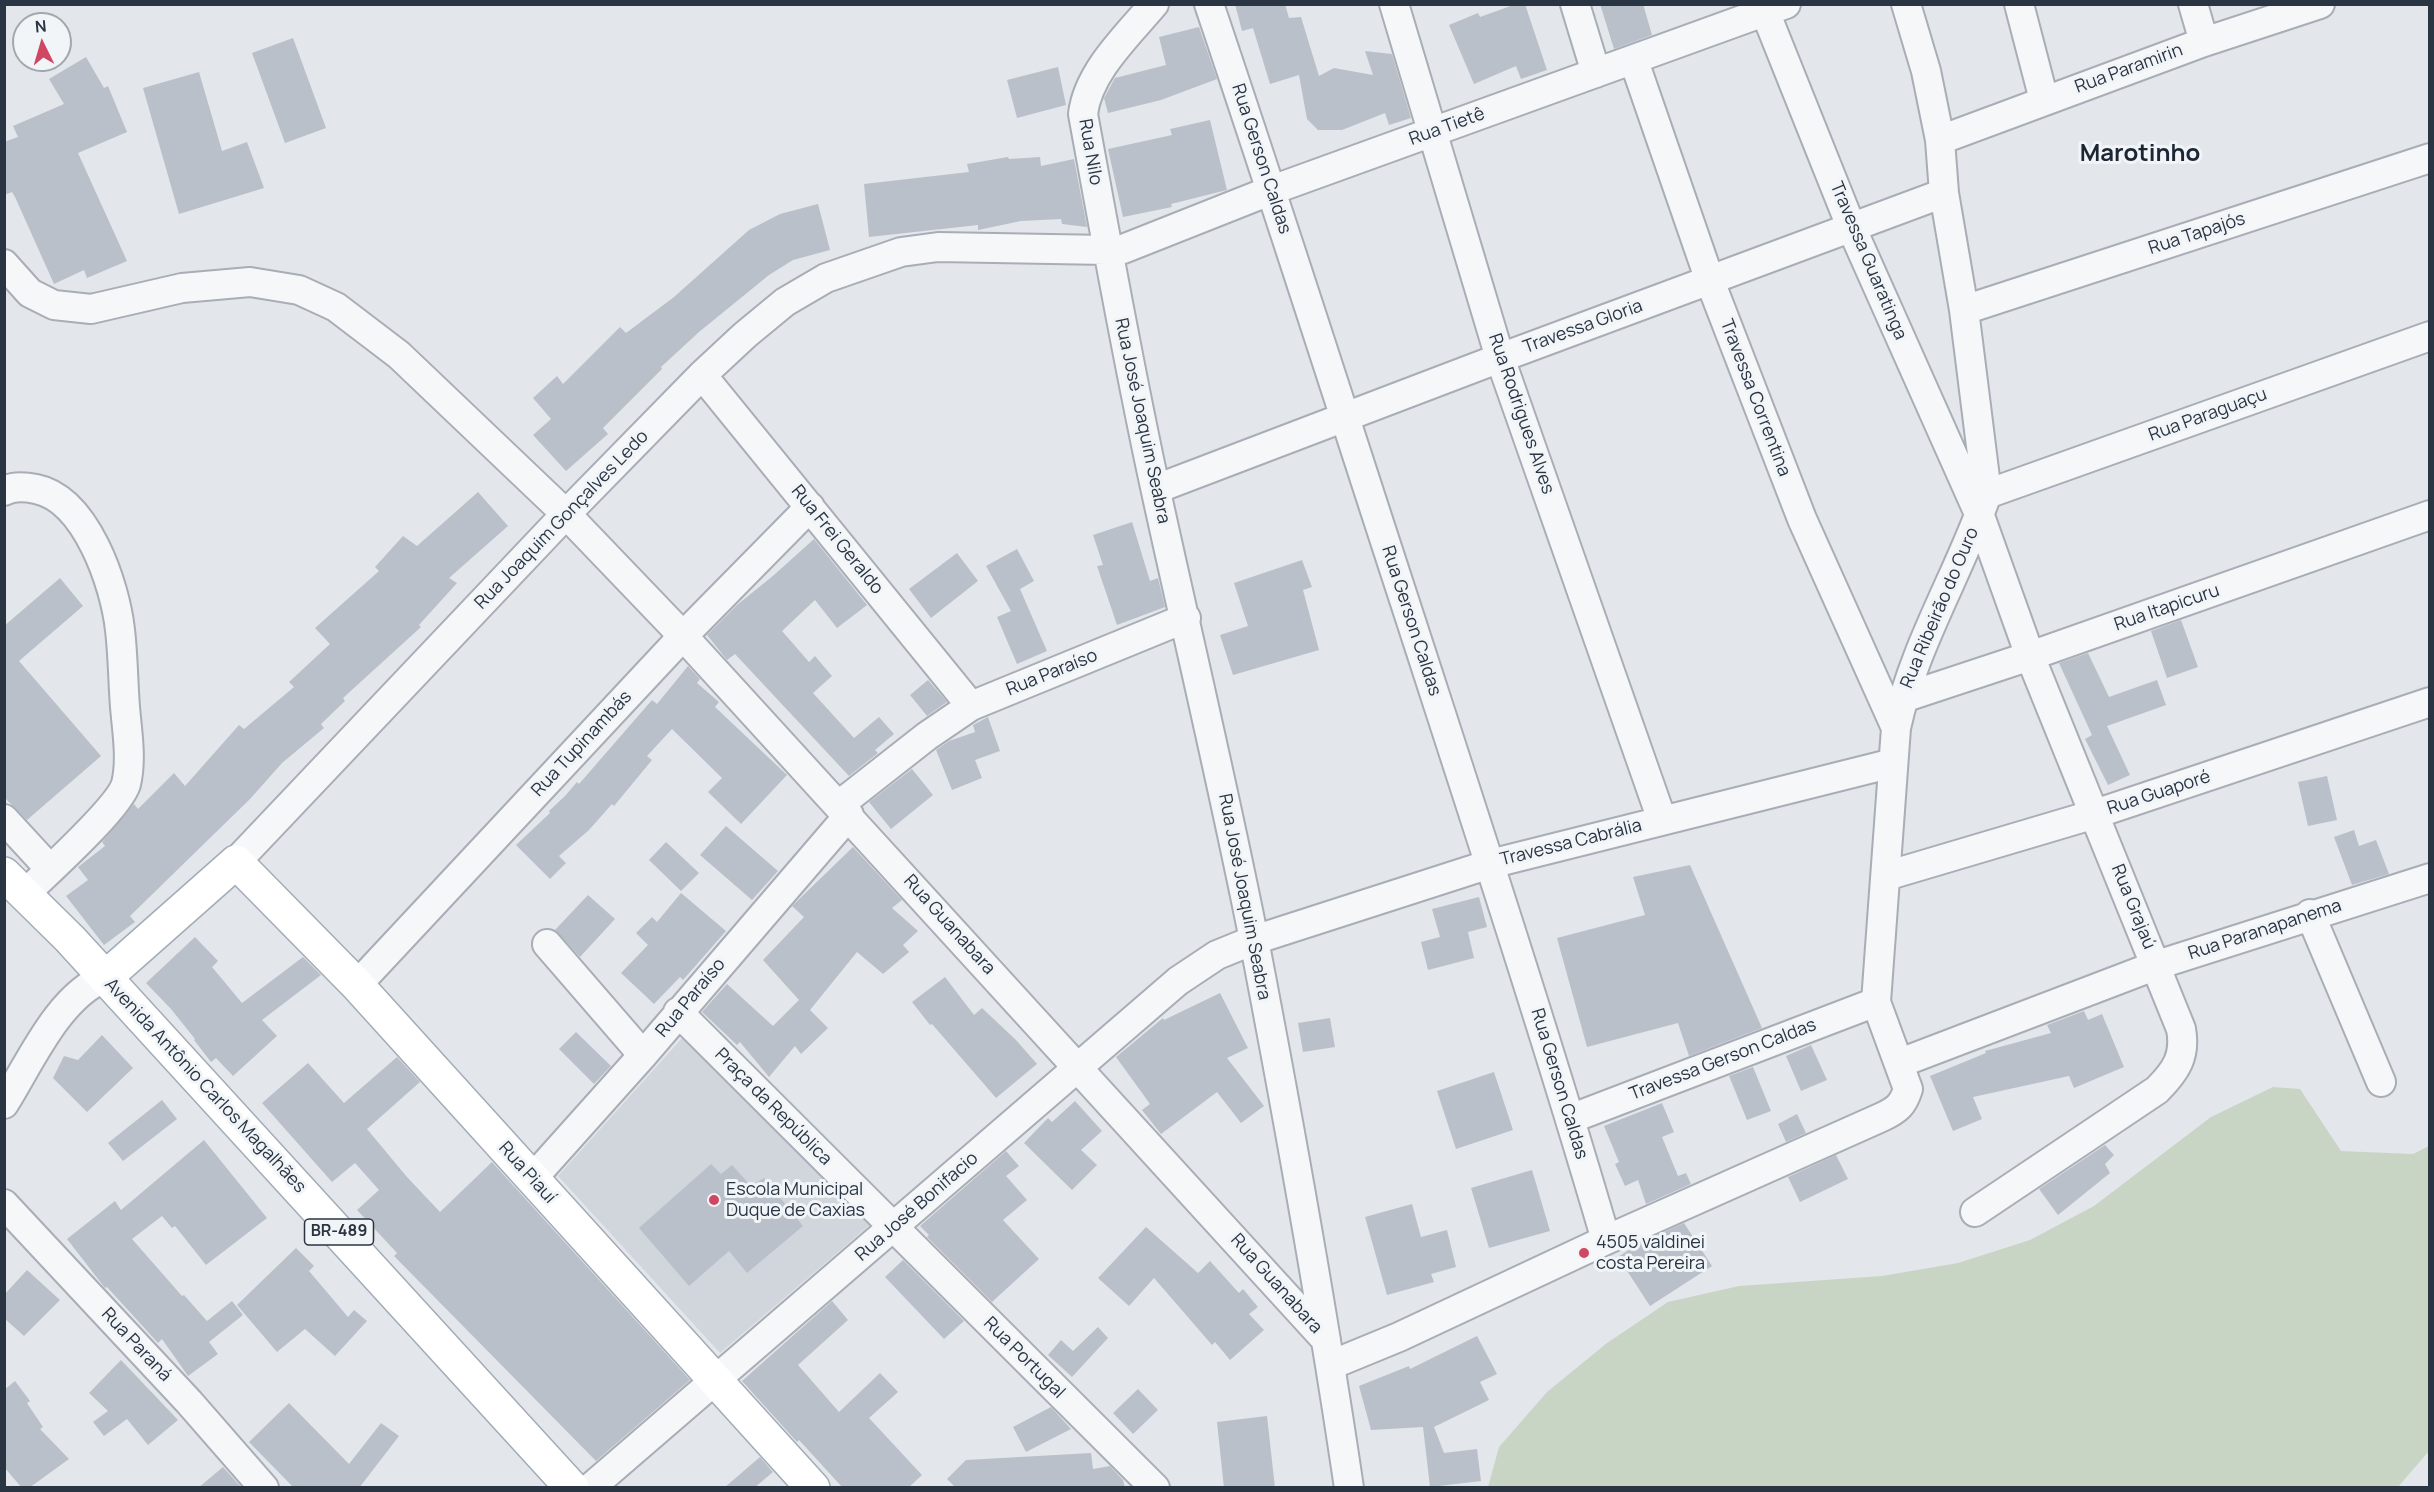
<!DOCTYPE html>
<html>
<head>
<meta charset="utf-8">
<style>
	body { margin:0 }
	#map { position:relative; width:2434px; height:1492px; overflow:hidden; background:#e3e6eb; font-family:Manrope,sans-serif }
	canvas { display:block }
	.frame { position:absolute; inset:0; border:6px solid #2a3544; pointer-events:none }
	.north { position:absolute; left:12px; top:12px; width:60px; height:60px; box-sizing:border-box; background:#f2f5f8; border:2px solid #a2a8b0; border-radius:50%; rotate:355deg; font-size:16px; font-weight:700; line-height:24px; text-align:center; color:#2a3544 }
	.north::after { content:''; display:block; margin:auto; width:21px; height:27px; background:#d04764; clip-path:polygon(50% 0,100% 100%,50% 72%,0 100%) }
</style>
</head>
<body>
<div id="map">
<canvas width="2434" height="1492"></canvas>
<div class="frame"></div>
<div class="north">N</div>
</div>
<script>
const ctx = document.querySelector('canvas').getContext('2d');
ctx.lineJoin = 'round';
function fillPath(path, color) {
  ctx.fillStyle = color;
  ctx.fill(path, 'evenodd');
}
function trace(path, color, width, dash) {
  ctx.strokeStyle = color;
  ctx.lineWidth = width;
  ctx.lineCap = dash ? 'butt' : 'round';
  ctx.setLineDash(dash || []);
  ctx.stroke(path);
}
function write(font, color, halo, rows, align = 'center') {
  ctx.font = font + ' Manrope,sans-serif';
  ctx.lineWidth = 6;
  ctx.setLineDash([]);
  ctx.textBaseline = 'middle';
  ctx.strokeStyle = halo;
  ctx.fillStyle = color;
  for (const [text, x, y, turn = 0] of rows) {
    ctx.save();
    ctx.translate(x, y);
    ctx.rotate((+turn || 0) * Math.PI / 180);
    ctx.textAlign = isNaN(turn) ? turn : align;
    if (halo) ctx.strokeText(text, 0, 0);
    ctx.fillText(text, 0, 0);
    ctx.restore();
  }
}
const built = new Path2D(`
	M683,1037L872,1223L720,1353L558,1176Z`);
const green = new Path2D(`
	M2273,1087L2300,1089L2341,1151L2413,1154L2429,1146V1451L2398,1487H1488L1499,1447L1547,1392L1607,1343L1668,1302L1739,1286L1882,1276L1958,1263L2030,1240L2094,1206L2211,1117Z`);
const building = new Path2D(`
	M1235,4H1285L1289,18L1301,17L1319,76L1334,68L1373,75L1365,51L1392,54L1411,118L1389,125L1385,113L1342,130H1318L1307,119L1299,75L1270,84L1253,28L1242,31Z
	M1516,4H1525L1547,70L1521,79L1516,66L1474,84L1449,25L1478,13L1480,17Z
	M1600,4H1643L1652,35L1614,49Z
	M1199,27L1217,79L1161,100L1108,113L1104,98L1115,78L1166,65L1159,37Z
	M293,38L326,128L285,143L252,53Z
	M86,57L104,88L108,86L127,132L78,153L127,261L87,278L84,270L54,284L15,197L12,192L4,195V142L18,137L13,126L64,104L49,79Z
	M1058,67L1066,105L1017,118L1007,80Z
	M199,72L222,151L247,142L264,188L179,214L143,88Z
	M1210,120L1227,190L1171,204L1172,207L1123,217L1108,149L1172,135L1170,129Z
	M1008,157L1009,159L1040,157L1041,166L1074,159L1087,227L1062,224L1061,219L1021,221L978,230V225L869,237L864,184L969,172L967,164Z
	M818,204L830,250L793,260L769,275L699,332L661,367L662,369L603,428L608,434L566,471L533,435L551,419L533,398L557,376L563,384L620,327L626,333L674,297L749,230L780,214Z
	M478,492L508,526L449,578L457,583L419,625L421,627L343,698L345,701L321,724L324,728L282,763L250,799L130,916L135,922L104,945L66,896L88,880L78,867L105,846L102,842L134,804L138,809L174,773L185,786L239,725L244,729L294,687L289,682L330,644L315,628L379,571L375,567L403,536L417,546Z
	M1132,522L1150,581L1158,578L1165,607L1117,625L1097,566L1103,565L1093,535Z
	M814,539L867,605L837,628L815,600L782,631L809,662L815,656L832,676L813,693L854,738L879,717L894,734L875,750L878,753L849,776L735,654L727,660L707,635L737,605L774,575Z
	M1017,549L1034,581L1020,589L1047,651L1017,664L997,617L1011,611L986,566Z
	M957,553L978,581L931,618L909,589Z
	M1302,560L1312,587L1303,590L1319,650L1233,675L1220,635L1248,626L1234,583Z
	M60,578L83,606L19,661L101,756L27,820L4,797V626Z
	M2181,620L2198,667L2167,678L2151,631Z
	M2088,653L2109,697L2157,680L2166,705L2107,726L2130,775L2108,785L2085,739L2092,735L2059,663Z
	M688,666L700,679L697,683L719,702L715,707L787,775L741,824L708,792L722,778L672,729L647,756L652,760L614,806L612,804L589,830L559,856L566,863L550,879L516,845L550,813L549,811L565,796L577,782L579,784L652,700L657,704Z
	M928,680L947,702L927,716L910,695Z
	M988,717L1000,751L975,760L982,778L952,790L936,750L949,741L975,732L973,725Z
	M912,769L933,795L891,829L869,802Z
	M2327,776L2337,820L2308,826L2298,782Z
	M726,826L778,871L752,900L700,855Z
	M2354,830L2359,846L2376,840L2389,874L2352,885L2334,837Z
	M666,842L699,873L681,891L649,860Z
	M853,847L902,900L892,908L918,931L903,945L909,952L883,974L857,952L810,1010L828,1028L801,1054L795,1046L769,1077L740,1042L737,1045L702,1012L727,984L773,1026L799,1000L763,960L804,917L792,906Z
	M1690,865L1762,1028L1689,1056L1678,1023L1587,1047L1557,938L1645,915L1633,877Z
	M681,893L726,931L683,980L680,977L654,1004L621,973L648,945L636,933L652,917L657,922Z
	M588,895L615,919L580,957L555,930Z
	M1479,897L1487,927L1468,932L1474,958L1428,970L1421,942L1440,937L1432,909Z
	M195,937L218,961L212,967L242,1003L303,957L321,975L262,1020L277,1036L233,1076L216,1058L211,1062L194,1040L195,1039L171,1009L146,983Z
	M945,977L974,1015L982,1008L1016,1040L1037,1064L996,1098L932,1024L930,1025L912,1002Z
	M1220,993L1248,1048L1227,1058L1264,1106L1241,1123L1217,1092L1161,1134L1142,1110L1150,1104L1116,1057L1163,1018L1164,1020Z
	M2084,1011L2088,1020L2102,1014L2124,1067L2074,1088L2069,1076L1973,1097L1982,1119L1953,1131L1930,1076L1986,1053L1985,1051L2051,1033L2047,1025Z
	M1330,1018L1335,1047L1303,1052L1298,1023Z
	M576,1032L611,1066L594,1084L559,1049Z
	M102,1035L133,1068L87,1112L53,1078L64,1056L78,1060Z
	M1811,1045L1827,1080L1801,1091L1786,1056Z
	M397,1057L420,1082L367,1129L407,1177L440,1212L492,1162L690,1380L596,1461L394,1256L397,1253L357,1210L379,1190L355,1163L332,1182L262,1103L308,1063L344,1103Z
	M1753,1067L1771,1111L1747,1120L1729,1076Z
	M1494,1072L1513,1130L1456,1149L1437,1091Z
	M162,1100L177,1119L123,1161L108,1143Z
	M1075,1101L1102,1131L1081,1150L1097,1165L1072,1190L1024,1143L1048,1118L1052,1122Z
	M1662,1103L1674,1132L1662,1137L1678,1176L1686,1173L1691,1184L1646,1204L1638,1180L1625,1186L1615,1164L1619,1162L1604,1126Z
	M1797,1114L1806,1133L1786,1142L1778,1124Z
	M204,1140L267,1218L206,1265L175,1226L172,1228L162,1216L132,1239L182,1296L184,1295L207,1321L232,1301L243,1315L209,1342L218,1354L188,1376L162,1339L158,1343L107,1287L105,1288L67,1239L115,1201L121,1210Z
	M2105,1145L2114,1155L2105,1164L2110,1173L2058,1215L2039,1189Z
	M1006,1151L1019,1166L1006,1176L1027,1200L1003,1220L1039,1259L992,1302L927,1237L929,1235L920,1226Z
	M1836,1155L1848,1179L1800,1202L1788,1177Z
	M711,1164L721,1174L732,1165L751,1186L764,1178L803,1226L747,1273L729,1251L689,1286L639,1228Z
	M1532,1170L1550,1231L1489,1248L1471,1188Z
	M1412,1204L1421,1237L1447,1230L1456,1267L1431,1274L1434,1282L1387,1295L1365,1217Z
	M1684,1223L1712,1266L1650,1306L1618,1257L1639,1243Z
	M1146,1227L1198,1273L1210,1261L1239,1293L1243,1289L1258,1307L1249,1314L1264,1330L1230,1360L1215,1342L1212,1345L1154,1278L1129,1306L1098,1278Z
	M296,1248L314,1266L309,1271L348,1317L354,1310L367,1321L335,1356L305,1329L277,1352L237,1305Z
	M903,1260L964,1321L944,1339L885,1277Z
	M27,1270L60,1300L24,1336L4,1318V1295Z
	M832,1301L848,1320L798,1365L839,1412L880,1373L898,1392L869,1418L922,1475L908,1488H843L799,1440L797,1442L742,1381Z
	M1098,1327L1108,1338L1072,1377L1048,1355L1061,1340L1073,1351Z
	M1477,1336L1497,1374L1480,1382L1489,1400L1434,1427L1444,1453L1477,1449L1481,1481L1430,1487L1423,1427L1371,1430L1359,1386L1409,1366L1410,1369Z
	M121,1360L178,1420L148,1445L127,1419L104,1436L93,1422L108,1411L89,1393Z
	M15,1381L30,1401L27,1403L43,1427L40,1429L69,1459L29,1488H22L4,1467V1390Z
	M1138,1389L1158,1410L1133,1434L1113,1413Z
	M289,1403L349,1464L381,1423L399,1436L359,1488H294L249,1442Z
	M1051,1407L1071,1429L1026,1452L1013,1427Z
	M1267,1416L1275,1488H1224L1217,1422Z
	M1091,1453L1093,1469L1110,1466L1123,1480L1125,1488H956L947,1479L966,1460Z
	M760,1457L773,1472L754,1488H724Z
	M223,1467L242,1488H198Z`);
const minor = new Path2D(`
	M1154,4C1127,36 1088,72 1083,114C1106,239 1128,363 1155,487C1188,638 1224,789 1254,940C1289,1122 1322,1305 1349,1488
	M1209,4C1278,208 1343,413 1410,618C1477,825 1545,1032 1606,1240
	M1394,4L1500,358L1662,820
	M1575,4L1596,73
	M1762,4L1852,229L1980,516L2030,656L2181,1029C2186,1056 2176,1071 2157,1090L1975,1212
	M2019,4L2044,100
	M2193,4L2204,42
	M1634,61L1710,281L1802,519L1896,728
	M1940,140L2204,42L2320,4
	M4,264L30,293L54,305L91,309L182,288L250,282L299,290L336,307L399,355L566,514L683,636L1326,1340
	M1964,310L2430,158
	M702,375L971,706
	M1156,489L1500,358L1944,193
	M4,491C13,486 26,487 36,489C86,499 115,584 120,630C123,655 123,681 125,707C127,731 132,760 126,784C119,808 46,873 25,894
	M1987,494L2430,336
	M1903,698L2030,656L2430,515
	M839,805L927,736L971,706L1186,618
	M4,819L50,869
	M236,862L566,514L702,375L745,335L785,302L826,278L901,252L938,247L1107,250L1123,249L1272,190L1786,4
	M1886,876L2095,814L2430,702
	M2310,914L2381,1082
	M547,944L643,1055
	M357,985L683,636L810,507
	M678,1012L1155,1488
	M1900,1063L2157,965L2430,878
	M4,1104C30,1063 58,996 106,977
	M1570,1119L1876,1002
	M532,1179L643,1055L849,815
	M4,1204L189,1402L264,1488
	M1331,1365L1399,1337L1606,1240L1882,1117C1897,1110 1903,1105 1908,1089L1876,1002L1896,728C1914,645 1959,574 1987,494L1964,310L1944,193L1940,140L1926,71L1906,4
	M590,1488L1178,981L1217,955L1254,940L1490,864L1893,763`);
const major = new Path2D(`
	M4,874L70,939L572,1488
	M106,977L236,862L357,985L813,1488`);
const markers = [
	[714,1200,6,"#d04764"],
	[1584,1253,6,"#d04764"]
];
const shields = [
	[339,1232,69]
];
const shieldNames = [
	["BR-489",339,1232]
];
const streetNames = [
	["Rua Paramirin",2129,69,-20],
	["Rua Tietê",1447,127,-20],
	["Rua Nilo",1090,152,80],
	["Rua Gerson Caldas",1261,159,72],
	["Rua Tapajós",2197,234,-18],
	["Travessa Guaratinga",1868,261,67],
	["Travessa Gloria",1583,327,-20],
	["Travessa Correntina",1755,398,69],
	["Rua Rodrigues Alves",1521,414,71],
	["Rua Paraguaçu",2208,415,-20],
	["Rua José Joaquim Seabra",1142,421,78],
	["Rua Joaquim Gonçalves Ledo",562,520,-46],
	["Rua Frei Geraldo",837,540,51],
	["Rua Ribeirão do Ouro",1940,608,-67],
	["Rua Itapicuru",2167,608,-19],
	["Rua Gerson Caldas",1411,621,72],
	["Rua Paraíso",1052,673,-22],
	["Rua Tupinambás",582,744,-47],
	["Rua Guaporé",2159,793,-18],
	["Travessa Cabrália",1571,843,-14],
	["Rua José Joaquim Seabra",1244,897,79],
	["Rua Grajaú",2133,907,68],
	["Rua Guanabara",949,925,48],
	["Rua Paranapanema",2265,930,-18],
	["Rua Paraíso",691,998,-50],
	["Travessa Gerson Caldas",1723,1060,-21],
	["Rua Gerson Caldas",1559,1084,73],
	["Avenida Antônio Carlos Magalhães",205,1086,47],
	["Praça da República",773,1107,45],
	["Rua Piauí",527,1173,48],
	["Rua José Bonifacio",917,1207,-41],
	["Rua Guanabara",1276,1284,48],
	["Rua Paraná",136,1345,47],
	["Rua Portugal",1024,1358,45]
];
const poiNames = [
	["Escola Municipal",726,1190],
	["Duque de Caxias",726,1211],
	["4505 valdinei",1596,1243],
	["costa Pereira",1596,1264]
];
const districtNames = [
	["Marotinho",2140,154]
];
fillPath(built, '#d1d6dd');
fillPath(green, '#c9d5c4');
fillPath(building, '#bac0c9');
trace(minor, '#a8adb6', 32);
trace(major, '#a2acb7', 36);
trace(minor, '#f6f7f9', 28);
trace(major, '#fff', 33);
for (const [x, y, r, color] of markers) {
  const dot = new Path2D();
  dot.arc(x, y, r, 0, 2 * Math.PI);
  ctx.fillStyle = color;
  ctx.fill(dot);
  trace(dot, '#f2f5f8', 2);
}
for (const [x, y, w] of shields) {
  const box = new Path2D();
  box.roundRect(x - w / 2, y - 13, w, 26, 4.5);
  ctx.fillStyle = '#f2f5f8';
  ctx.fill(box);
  trace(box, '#2a3544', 1.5);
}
write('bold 16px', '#2a3544', null, shieldNames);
write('18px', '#2a3544', '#f2f5f8', streetNames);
write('18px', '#2a3544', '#f2f5f8', poiNames, 'left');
write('bold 24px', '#1c2634', '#f2f5f8', districtNames);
</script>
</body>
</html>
